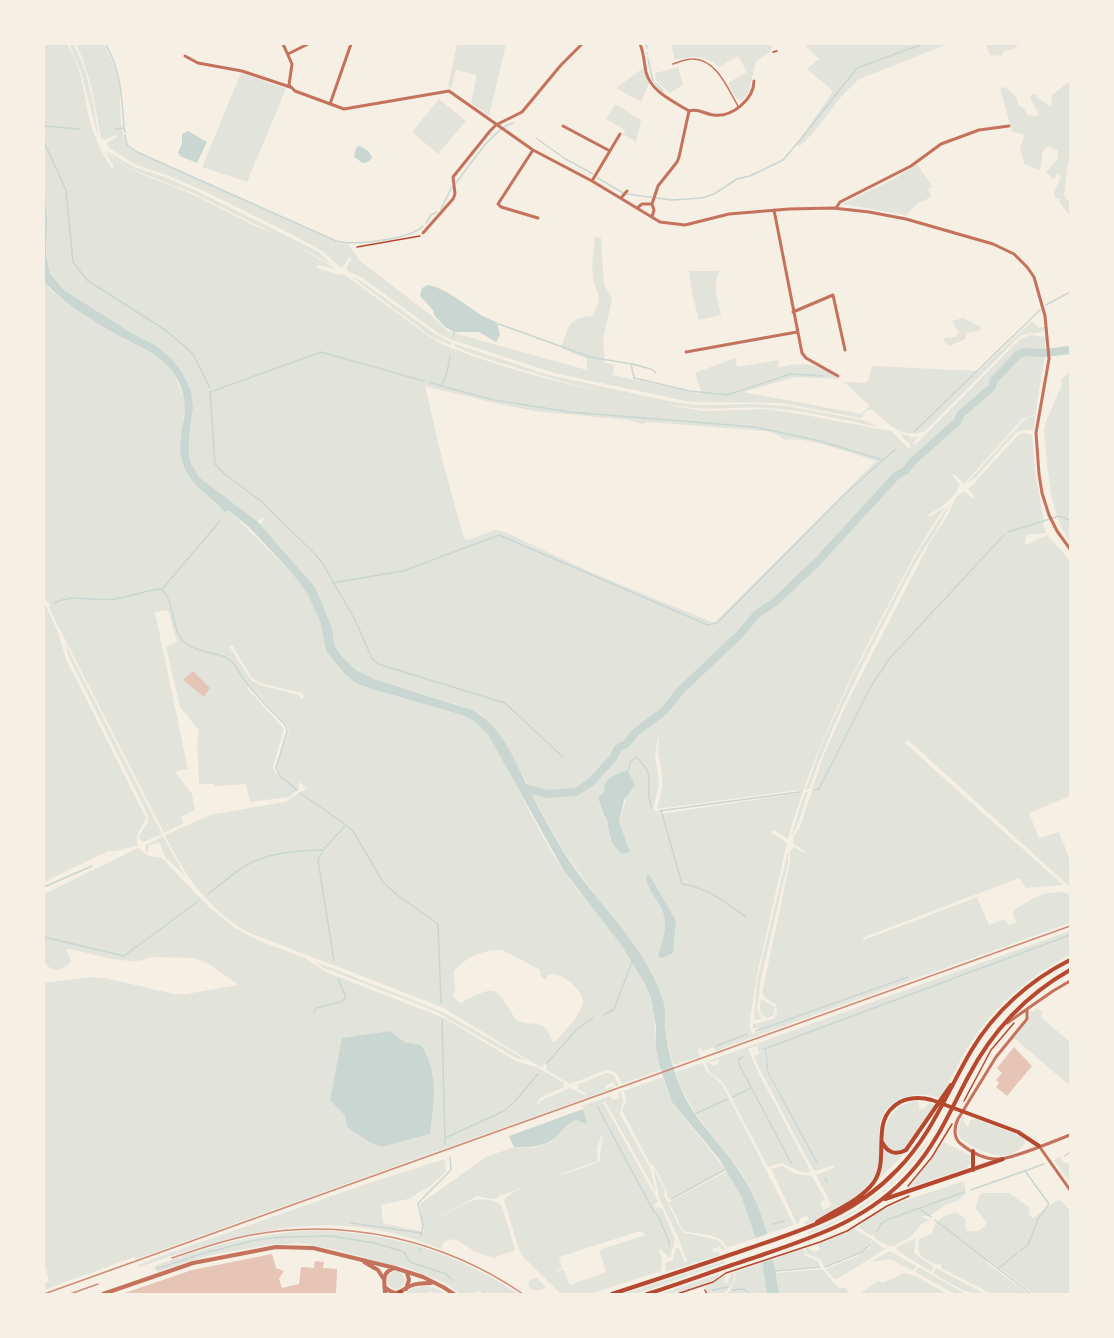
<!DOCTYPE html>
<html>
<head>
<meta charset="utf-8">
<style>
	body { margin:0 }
	#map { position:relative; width:1114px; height:1338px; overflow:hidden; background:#f6efe4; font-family:Lato,sans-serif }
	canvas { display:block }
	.frame { position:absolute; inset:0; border:45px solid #f6efe4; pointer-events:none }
</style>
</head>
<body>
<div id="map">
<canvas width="1114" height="1338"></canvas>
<div class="frame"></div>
</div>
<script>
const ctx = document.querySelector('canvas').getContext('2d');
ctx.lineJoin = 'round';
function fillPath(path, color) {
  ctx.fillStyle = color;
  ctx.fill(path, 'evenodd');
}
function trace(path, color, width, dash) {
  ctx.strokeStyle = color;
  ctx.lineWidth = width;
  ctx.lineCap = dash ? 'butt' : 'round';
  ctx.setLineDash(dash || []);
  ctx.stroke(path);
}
const green = new Path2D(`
	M44,44H67C82,67 84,95 90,121C94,138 103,154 112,169L114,167L105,151C128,174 159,179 187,192C217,205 245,223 275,234L191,192L131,169L116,160L107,151L134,167L167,178L199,192L319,252L332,265L284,239L338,270L318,265L317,268L337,274L345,275L430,337L444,345C523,377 601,392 684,408L703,411L766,409L800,414L891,431L908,448L911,446L900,434L909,436V438L919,436L913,443L915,445L1020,339L1031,335L1045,337V356L1035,415L1023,418L964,484L954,474L952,475L960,485C955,498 941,508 928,515L930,517L945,507C920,542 901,581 881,619C844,690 810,761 788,839L773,830L771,832L787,843L757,975L751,1014H746L751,1015L750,1026L752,1034L760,1031L759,1028L753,1029V1024L773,1019L777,1013L776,1004L766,999L762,993L790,862V851L794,847L805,853L806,852L794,844L793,838L800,827L823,757L846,705L930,542L948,515L956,497L964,491L973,498L975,497L968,489L977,480L1018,435L1024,433L1032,435L1036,479L1044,521L1043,524L1046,533L1026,535L1025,543L1026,545L1047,535L1070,560V796L1029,813L1039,838L1059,832L1070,860V887L908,740L905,743L1063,885L1026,888L1019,878L862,938L864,940L977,897L989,925L1005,919L1009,925L1016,922L1013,914L1014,910C1031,899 1050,887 1070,894V923L715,1051L713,1047L702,1052L701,1048L698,1049L700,1057L673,1065L667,1039L663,1001L649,969L627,936L602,904L562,849L530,791L549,794L577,793L587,788L613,760L620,748L627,746L635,735L660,715L735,641L757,616L779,598L800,576L822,557L838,538L894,479C905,474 911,464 921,458L993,389L997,381L1012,365L1009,362L984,389L960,412L951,422L894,477L817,559L777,597L758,612L741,631L683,686L661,711L617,746L607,763L588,783L579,789L549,793L536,790L528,785L502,738L483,716L458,705L374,679L356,670L335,647L332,628L315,587L273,539L259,526L264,519L263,517L257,522L200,478L191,464L189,456V439L193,408L170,357L155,345L133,334L64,290L50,274L46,254L47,218L44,185ZM425,386L499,404L534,411L629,420L643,424L648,422L765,431L774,433L785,440C805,435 855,455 876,461L714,623L590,572L505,532L495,530L468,540L464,538L443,463ZM659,734L658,752L662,774V787L657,809L799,790V793L661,814L653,809L659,785L655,753ZM623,771L628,792L619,822L622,830L610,840L607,818L603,816L598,798L604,792C603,778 614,776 623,771Z
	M69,44H73C88,71 95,105 98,137L81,71Z
	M76,44H103C110,55 117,70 119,83C122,104 117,130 129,148L338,243L348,244L360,261L432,316L447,331L587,370V359L561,348C568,329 568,317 592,316C606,292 595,297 593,276C591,263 594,250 595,237L601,238L604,284L612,299L603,340L605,362L615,365L612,375L702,394L695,373L735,358L737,367L779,360L778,368C798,361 823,363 838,379L796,377L743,392L861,414L870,406L844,382L865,383L868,381L872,366L979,371L1032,321L1038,327H1045V330L1042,332L1021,335L926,430C905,442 886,422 872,409L866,411L861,418L780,403L690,402L554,373L452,340L438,333L361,277L349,272L346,268L352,258L349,257L343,267H339L324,252L289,233L206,192L169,176L136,165L108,147L106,143L117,137L116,135L105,140L101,138C95,106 91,74 76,44Z
	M457,44H506L489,116L471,103L477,75L456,70L451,89L448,86Z
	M671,44H772L771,51L756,61L749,92L742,100L737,99L728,83L747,72L738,56L719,67C705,54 691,56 675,60Z
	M804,44H948L859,79L840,98L816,130L800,146L797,144L833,91L807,69L819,59Z
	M986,44H1020L1013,49L1005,50L1001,56L990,55Z
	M678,67L683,85L670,93L657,82L655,77L656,73Z
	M643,68L649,83L641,102L616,88Z
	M241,73L286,89L247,182L202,167Z
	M1070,81V156C1066,169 1066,181 1064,195L1067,200L1070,201V216L1060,203V199L1055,198L1054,192L1061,177L1058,174L1053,179L1046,172L1058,158V151L1048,146L1043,151L1040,170L1024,164L1020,148L1024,136L1023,134L1012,132L1000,88L1005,87L1016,97L1019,106L1024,108L1027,115L1036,116L1039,114L1031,100V95L1036,94L1038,99L1051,106L1052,95Z
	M439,99L466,121L438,154L412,132Z
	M615,104L641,120L636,142L623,134L625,130L606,119Z
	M917,164L932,186L928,189L931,197L917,204L906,215L842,204L894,179Z
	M689,271H719C712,285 718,300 721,315L699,320L693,297Z
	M349,275L361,281L435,334L452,343L451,345L432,337Z
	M44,277L50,290L60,297L126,340L159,357L173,372L185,400L181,449L184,467L194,482L224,512L229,511L292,573L308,595L320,621L326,651L372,689L462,715L474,721L490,737C516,780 535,828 563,870C588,907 628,943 646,985C658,1012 653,1042 661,1070L622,1084L616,1073L607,1070L570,1084L546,1070L547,1066L544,1063L543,1067H540L442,1007L247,932C207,908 185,876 165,835L210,815L284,802L308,788L304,787L301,782L299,784L298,790L289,797L250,802L246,784L214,786V784H199L197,742L199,730L180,707L166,647L177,642L168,610L155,612L188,769L175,772L192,794L195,810L181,817L184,823L164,833L49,608L50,604L47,602L44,596ZM229,646H233L251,677L260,683L301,693L305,696L301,699L299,695L260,685L251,680ZM249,685L287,725L289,731L278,762L277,776L273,767L284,729L247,688ZM501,950C515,956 527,963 540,970L541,976L545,980L549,974C559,974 568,978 574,986C578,989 583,997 583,1002C581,1016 564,1031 556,1041L553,1042C543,1017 537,1027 517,1021C493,985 499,984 460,1003L453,996L455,989L454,971C466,957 482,950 501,950Z
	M963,318L981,327L980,331L967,333L965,339L949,346L943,341L944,338L956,337L959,333L952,321Z
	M455,344L549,375L668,401L697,405L753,404L787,406L863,420L879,427C842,420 804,410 767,408C739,406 712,411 685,407C609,397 536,375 465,351L454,346Z
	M1070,371V542C1048,511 1048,467 1044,431L1046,421L1062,385L1061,380Z
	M1035,416L1034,431L1024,430L1017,432L975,478L966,484L1024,420L1028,417Z
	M950,503C942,525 923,549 911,571C874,642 836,713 809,789H806L822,744L853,676L919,550Z
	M44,602L58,632L66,659L146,818L137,835V846C129,847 114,853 108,851L44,882Z
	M65,643L162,834L144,842L141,841L139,836L148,822L147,813L69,658Z
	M805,792H808L797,827L791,836Z
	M163,836L185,876L165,857L160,843L149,845L148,853L145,850L146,845Z
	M138,848L149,856L162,858L208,906L235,928L262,942L305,958L326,972L444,1018L516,1061L537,1067L564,1083V1087L540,1098L536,1107L542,1100L570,1088L585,1095L586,1093L578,1089V1084L606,1073L613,1074L619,1086L616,1087L613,1082L605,1086L606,1089L613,1086L614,1088L136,1259L134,1257L44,1290V1284L49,1281L44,1262V983L90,977L105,978L174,994H186L239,985L209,964L195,958L151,957C133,968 90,953 70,949L66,950L71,961C64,972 50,973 44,961V894ZM390,1031L404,1042L421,1045L430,1134L382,1147L347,1127L342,1039Z
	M788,851V862L761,979L757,1010L762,1019L754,1020L757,981Z
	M1070,931V955C1030,976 995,1005 970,1044C959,1061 951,1081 940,1098C928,1094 917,1093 904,1098C861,1113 891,1154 874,1178C863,1196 825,1216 805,1225L804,1222L809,1220L807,1215L800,1219L799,1223L797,1224L771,1169L782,1166L796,1174L812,1176L824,1197L825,1199L820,1203L824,1210L832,1205L816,1175L835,1167V1165L815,1171L810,1164L758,1066L754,1056L759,1054L757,1046L748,1049L760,1076L810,1170L808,1173L800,1172L782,1163L768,1167L723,1082L710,1073L705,1062C711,1062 712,1068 719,1063L718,1060L711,1062L708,1061ZM765,1048H767L769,1072L817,1163L768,1073Z
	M314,961L443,1012L528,1061L516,1058L435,1011L324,968Z
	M761,999L775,1007L773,1016L767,1018C758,1014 760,1007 761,999Z
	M1036,1008L1043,1012L1041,1017L1070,1042V1086L1014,1038L1029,1020L1030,1012L1034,1011Z
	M703,1063L706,1071L722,1084L794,1225L767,1234C762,1213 753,1193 742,1174C719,1140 688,1112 675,1072Z
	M663,1077L672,1102L725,1169L668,1199L666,1189L654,1166L650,1164L622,1110L626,1101L624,1091Z
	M621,1092L623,1101L620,1114L650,1168L656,1192L605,1101L603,1102L658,1201L653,1207L662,1208L675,1239L670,1258L660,1249L658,1250L662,1257L661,1271L590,1294H561L522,1256L519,1250L504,1200C517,1183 578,1173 600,1161C599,1152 604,1140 602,1133L597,1149L598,1161L502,1195L500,1194L499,1198L490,1199L477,1196L444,1214L448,1222L445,1214C463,1204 483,1191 502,1206L515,1250L496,1257V1259L474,1251L455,1239L452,1241L450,1239L443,1243L441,1249C334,1204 243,1231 139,1267L138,1265L164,1255L369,1183L445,1159L446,1172L430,1186L408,1199L381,1205L383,1223L424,1232L420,1204L486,1157L514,1147L533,1148L544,1145L552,1141L568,1123L576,1120L586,1124L584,1110L582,1106L610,1096L613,1100L619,1098L618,1093ZM640,1231L646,1235L599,1250L606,1272L570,1285L563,1269L550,1274L562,1268L559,1257Z
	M919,1101V1110L925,1108L928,1103L935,1105L906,1148C874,1164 877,1103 919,1101Z
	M963,1116V1121L968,1127L971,1120L976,1119L1020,1136L1024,1139L1025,1143C1007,1167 980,1151 961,1139C955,1130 958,1124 963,1116Z
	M929,1141C898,1186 859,1216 808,1234V1232C842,1220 876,1200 902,1173C911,1163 919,1150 929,1141Z
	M944,1142L971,1156L970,1164L966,1168L908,1188Z
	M883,1149L893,1155H903L879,1179L883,1164Z
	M1060,1157L1063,1162L1070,1164V1182L1054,1160Z
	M653,1168L665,1190L664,1195L682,1232L718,1240L726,1249L723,1250L720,1247L712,1249L714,1253L718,1251L720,1255L666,1272L665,1264L668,1261H672L676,1248H679L685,1263L687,1262L678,1237L659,1198Z
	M727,1171L741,1196L756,1238L727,1248C721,1232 697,1235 683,1231L669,1202Z
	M964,1181L966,1194L957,1201L945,1205L930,1216H920L929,1220L920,1225L911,1237L893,1246H888L874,1238V1234L872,1236L859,1228C871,1207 940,1190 964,1181Z
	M982,1193H1009L1030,1208L1029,1215L1033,1218L1056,1201L1061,1200L1070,1211V1294H1034L986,1258V1262L1028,1294H992L941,1268V1264L937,1265C922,1257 917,1258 919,1239L932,1233C935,1219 943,1216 956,1212L965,1218L966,1231C975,1232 983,1232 987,1222L975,1208L979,1196Z
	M854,1229L872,1239L869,1244L873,1240L885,1249L837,1279L834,1278L826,1269L858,1256L871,1246L866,1244L865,1249L862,1251L824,1266L820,1259L807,1254L805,1247H807L815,1252L820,1250L818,1244Z
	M317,1230C396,1234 452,1251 519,1294H491L490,1292L482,1294L480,1290L472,1294H460L446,1283L402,1266L391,1265L337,1250L300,1243L267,1245L207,1256L157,1272L155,1266C213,1244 255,1234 317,1230Z
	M916,1238L914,1253L934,1267L931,1272L897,1250L898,1246Z
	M803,1248L806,1256L818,1261L820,1266L775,1270L774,1259Z
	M890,1251L916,1266L913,1271L890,1259L870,1262Z
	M724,1261L725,1263L636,1294H623Z
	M763,1262L767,1294H727C733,1287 736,1282 735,1272Z
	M918,1267L966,1294H955L915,1272Z
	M936,1268L985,1294C965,1295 949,1282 933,1273Z
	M822,1269L839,1288H846L850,1294H779L776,1273Z
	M387 1280a9 9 0 1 1 18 0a9 9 0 1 1-18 0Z
	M734,1272L733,1284L723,1294H708L705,1288L706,1286L727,1275L724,1281L725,1283L728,1282L731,1274Z
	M722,1273C712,1285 677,1295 660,1294Z
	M904,1273L916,1276L947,1294H859L878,1281L883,1283Z
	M537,1278L546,1287C538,1292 534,1292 528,1286L530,1280Z
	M424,1286L435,1288L446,1294L431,1292L420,1294H405L411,1289Z`);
const water = new Path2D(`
	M188,131L207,142L197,163L180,156L178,152L182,144V134Z
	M358,146C364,147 371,152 372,158L368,162L363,163L354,157L355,151Z
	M44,185L47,218L46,254L50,274L64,290L133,334L155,345L170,357L182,372L191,391L193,408L189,439V456L191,464L200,478L258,522L315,587L332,628L335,647L344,658L356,670L374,679L472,710C498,724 509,748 521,773C533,798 546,822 560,846C591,899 643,940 663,1000C666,1010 664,1021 666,1032C668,1052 674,1074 683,1093C697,1123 724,1146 741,1174C765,1211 773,1252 779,1294H767L761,1253L741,1196L720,1160L672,1102L659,1064L656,1048V1027L651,998L645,984L622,946L564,871L489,736L474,721L462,715L372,689L356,683L345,674L326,651L320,621L308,595L292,573L250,528L229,511L224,512C212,496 189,485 183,464C173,429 199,409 172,371C160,355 144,349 127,340C107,330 57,299 45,282Z
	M428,285C456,291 471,314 497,322L500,335L496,342L479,332H454L445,327L434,315L433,310L420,296L422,288Z
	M623,771H628L635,785L624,800L619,822L630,852L622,854C610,844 609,834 607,819L604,816L598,798L604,792C603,778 614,776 623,771Z
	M649,874L676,921L673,953L663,958L658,957C661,944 668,929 664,915C660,901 648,892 646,877Z
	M390,1031L404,1042L421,1045C439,1074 434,1102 430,1134L382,1147L371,1143L347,1127L345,1115L330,1100L342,1038Z
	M583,1109L587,1123L586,1124L576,1120C567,1123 564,1129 557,1136C545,1148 529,1147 514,1147L509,1136Z`);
const pier = new Path2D(`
	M770,1233L777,1258L760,1263L754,1239Z`);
const stream = new Path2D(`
	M105,44C121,68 122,100 124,128
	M646,44L647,48
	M647,53V54
	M648,59L653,81
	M655,83L663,91
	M44,126L79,129
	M115,129L124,128L125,132
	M125,135L127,145L137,152L336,241C354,246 411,239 423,226
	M536,138L564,158L593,174
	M44,142L66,190L73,262L87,280L165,330L181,343L193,354L210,388
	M598,178L623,193
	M456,183C470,165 492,129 513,123
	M627,194L672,200L702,198L714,194L737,179L750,176L775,164L783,160L800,140L857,68L923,44
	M441,209L452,187
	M426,223L431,215L437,212
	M1046,305L1070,292
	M499,324L590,357L631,364L634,378L690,391L727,395L791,374L824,376
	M454,332V335
	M632,364L651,369L656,373
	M429,382L441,386L447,373L450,356
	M210,391V392L321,352L424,381
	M210,392L215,464L227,476L261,501L315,554L323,564L355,620L372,658L378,664L505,703L563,757
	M914,432L1040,310
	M883,460L896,449
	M1008,532L1059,516L1070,520
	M332,583L403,571L499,535L708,625L717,623L845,494L883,460L820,441L755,427L570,412L494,400L441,386
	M163,588L220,521
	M54,603C75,593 94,602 115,599C131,596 146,590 162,589C175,604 172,629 182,640C197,655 223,651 232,662C237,667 240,675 245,681C257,697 272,711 286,726L287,732L276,768L280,776L297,790
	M628,771L631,761L636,757C640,761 647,767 648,773C651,785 646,796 652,808
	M814,790L819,789L870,688L889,659L1004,535
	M300,793L346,825L323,850L318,860L334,961
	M661,810L682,884C708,888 725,902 746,917
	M659,811L799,792
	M346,825L353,831L383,882L397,895L438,924L441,1003
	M44,887L92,866
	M208,894C220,885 232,874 245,866C268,852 297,851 323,850
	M44,937L124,956L197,902
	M314,1012L316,1008L341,1002L346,997L338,979
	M604,1015L614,1009L632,962
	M442,1020L445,1144
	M756,1031L908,977
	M716,1046L747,1034
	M764,1049L1070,935
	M766,1050L768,1072L817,1163
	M743,1057L739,1059V1064L791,1163
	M546,1064L577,1029L593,1018
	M733,1097L751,1088
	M515,1101L538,1074
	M597,1106L654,1212L657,1214L669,1241V1246
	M695,1114L727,1099
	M445,1138L504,1111L513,1103
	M1065,1156L1070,1152
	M825,1178L827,1182
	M971,1190L1044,1164
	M671,1199L726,1169
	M920,1209L931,1217
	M935,1220L1031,1294
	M351,1223L421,1233
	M773,1224L785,1221
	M877,1232L881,1224L887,1220L964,1192
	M421,1236L423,1226L418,1203L451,1170L450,1157
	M420,1251V1248
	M1020,1251L1028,1245L1038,1219L1049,1204L1025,1171
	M825,1267L862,1252L869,1245
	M156,1269L204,1253L256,1240L282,1237L331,1236L375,1243L404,1252L410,1262L446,1274L452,1280
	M998,1269L1017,1253
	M775,1271L820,1267
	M713,1290L728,1287
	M732,1290L744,1289L750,1294`);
const river = new Path2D(`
	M524,788L548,794L576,792L591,782L613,758L618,748L626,744L636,732L664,711L680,691L739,635L757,614L775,602L818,561L896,476L906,470L912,462L957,422L961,414L992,387L994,380L1018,355L1024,352L1044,353L1070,350`);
const building = new Path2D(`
	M193,671L210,688L204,697L183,680Z
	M1014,1047L1032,1066L1007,1096L996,1087L999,1083L996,1080L1002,1073L997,1068Z
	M272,1254L276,1268L284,1271L279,1279L282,1288L299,1284L301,1267L314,1268L315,1261L324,1262L323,1268L337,1269L336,1294H122L192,1270Z`);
const path = new Path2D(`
	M773,52L777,51
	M357,247L420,236
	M964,1101L991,1050L1014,1023
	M908,1186L932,1157L952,1124
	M705,1290L707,1294
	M677,1294L713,1282L726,1273L820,1242L847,1231L887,1206L909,1196`);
const service = new Path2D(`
	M673,64C679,62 686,59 692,59C716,58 728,89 738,106`);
const minor = new Path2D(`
	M283,44L292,64L289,85L295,91L344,109L449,91L533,150L592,181L660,222L685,225L729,214L789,209L833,208L869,212L906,219L993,244L1014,254L1027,267L1034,277L1045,316L1049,359L1036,433L1039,474L1042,493L1049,515L1057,531L1070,549
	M640,44C644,53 644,63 646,72C651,92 673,101 689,111
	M288,54L308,44
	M185,56L198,63L242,71L290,87
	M330,104L351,44
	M689,111C699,108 704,114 713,115C732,118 754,99 754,81
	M563,126L610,151
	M533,150L498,204L501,207L538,218
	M592,181L620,134
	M621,198L627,191
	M637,208L642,204H652
	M836,208L840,202L911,166L941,144L979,130L1009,126
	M774,210L802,353L806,358L838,376
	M652,217L654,210L652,204L658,186L677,162L679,157L689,111
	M423,233L453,199L455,194L453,177L490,131L496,125L522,112L561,65L582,44
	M793,312L833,295L845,350
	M686,352L797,332
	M1027,1010V1019L996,1057L958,1119C954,1127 953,1138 961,1144C972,1153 986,1160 1000,1159C1015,1158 1054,1141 1070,1135
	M1007,1023L1053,991L1070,981
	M1039,1146L1070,1190`);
const tertiary = new Path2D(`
	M364,1262L378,1270L383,1278
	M386,1288C396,1297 400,1291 410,1286C417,1283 424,1283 431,1283
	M406,1289L409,1280L407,1273
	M103,1294L193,1263L276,1247L313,1248L395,1268
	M385,1294C385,1283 380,1272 395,1268L423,1277L443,1287L454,1294`);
const secondary = new Path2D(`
	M882,1142C887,1152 895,1156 906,1150L951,1085
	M973,1170V1151
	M885,1199L1003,1159
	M817,1222C835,1210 860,1201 874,1182C891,1157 868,1120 900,1102C911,1097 921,1097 932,1100L1018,1132L1039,1146
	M398,1294L401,1292
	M612,1294C658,1279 704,1264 750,1248C806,1229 855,1214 897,1170C931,1136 947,1092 971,1051C994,1012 1030,980 1070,960
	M647,1294C682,1283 716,1270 750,1259C811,1238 869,1221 912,1171C937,1143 951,1109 968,1077C992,1031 1026,995 1070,970`);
const rail = new Path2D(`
	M172,1258C198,1249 224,1240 251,1235C346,1217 444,1240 523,1294
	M44,1294L1070,926
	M70,1294L98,1284`);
fillPath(green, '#e2e4dc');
fillPath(water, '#c9d6d2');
fillPath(pier, '#f6efe4');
trace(stream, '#c9d6d2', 1.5);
trace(river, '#c9d6d2', 8);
fillPath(building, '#e6c5b7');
trace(path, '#b5482f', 1.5);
trace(service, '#c5725c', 1.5);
trace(minor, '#c5725c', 3);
trace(tertiary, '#c5725c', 4);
trace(secondary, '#b5482f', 4);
trace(rail, '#cf8b77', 1.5);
</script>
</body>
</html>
